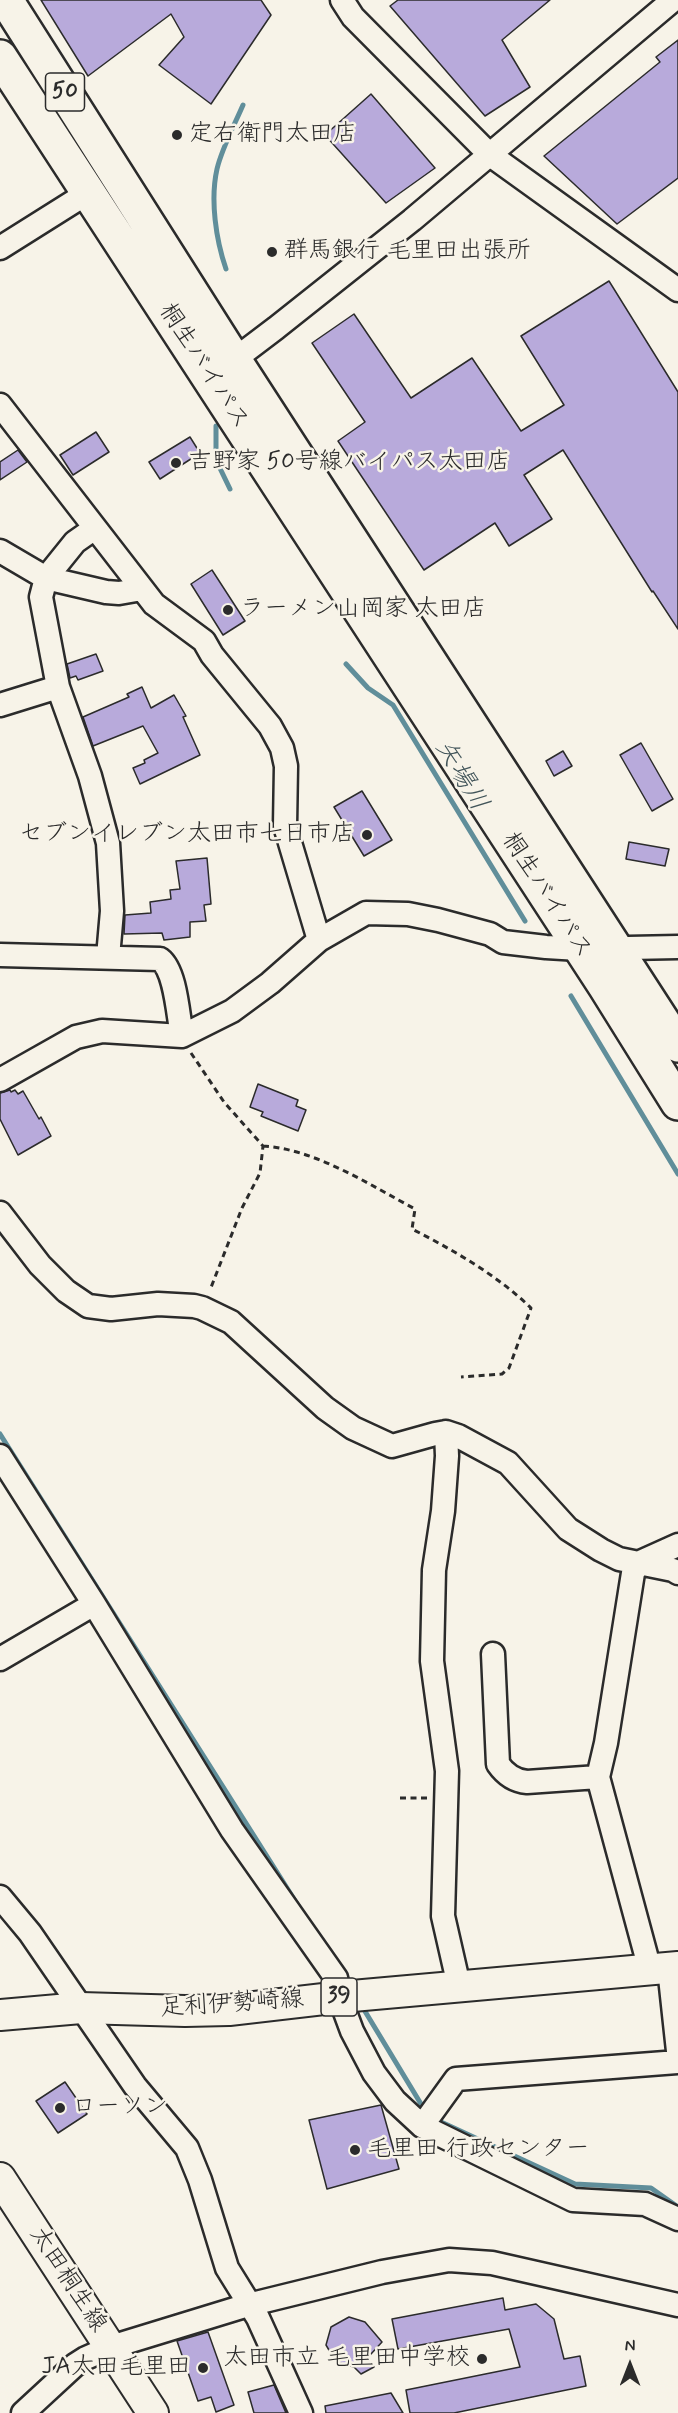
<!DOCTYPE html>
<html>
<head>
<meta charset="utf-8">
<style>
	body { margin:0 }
	#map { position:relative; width:678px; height:2413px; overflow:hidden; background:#f7f3e8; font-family:Mynerve,sans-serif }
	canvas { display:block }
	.north { position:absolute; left:600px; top:2335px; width:60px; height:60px; -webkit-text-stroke:4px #f7f3e8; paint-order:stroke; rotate:0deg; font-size:16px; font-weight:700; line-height:24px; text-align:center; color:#2b2b2b }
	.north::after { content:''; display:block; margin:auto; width:21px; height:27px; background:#2b2b2b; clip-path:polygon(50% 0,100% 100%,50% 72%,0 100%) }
</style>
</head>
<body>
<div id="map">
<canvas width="678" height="2413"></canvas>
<div class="north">N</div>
</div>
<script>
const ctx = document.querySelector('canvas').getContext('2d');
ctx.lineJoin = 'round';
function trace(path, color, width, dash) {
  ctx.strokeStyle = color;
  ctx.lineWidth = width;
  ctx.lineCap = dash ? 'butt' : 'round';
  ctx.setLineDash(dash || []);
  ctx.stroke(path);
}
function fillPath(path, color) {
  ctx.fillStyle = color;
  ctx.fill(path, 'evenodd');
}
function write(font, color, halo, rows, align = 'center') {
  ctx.font = font + ' Mynerve,"Klee One",sans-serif';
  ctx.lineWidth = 5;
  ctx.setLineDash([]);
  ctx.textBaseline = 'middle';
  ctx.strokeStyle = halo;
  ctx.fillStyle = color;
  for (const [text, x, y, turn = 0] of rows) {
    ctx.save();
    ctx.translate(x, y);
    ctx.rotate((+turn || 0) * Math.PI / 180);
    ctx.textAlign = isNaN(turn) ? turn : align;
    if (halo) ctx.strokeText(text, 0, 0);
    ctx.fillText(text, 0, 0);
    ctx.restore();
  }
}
const stream = new Path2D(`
	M226,269C216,240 210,200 217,169C222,148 234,126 243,105
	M216,426V460L230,489
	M346,664L368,688L393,705L525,921
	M571,996L678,1174
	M0,1434L299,1907
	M363,2008L421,2104
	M441,2122L575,2184L651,2188L678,2207`);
const building = new Path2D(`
	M41,0H261L271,15L211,104L159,65L184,37L171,14L88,76Z
	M398,0H550L502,40L530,87L485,116L390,6Z
	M678,40V178L617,224L544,156L660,62L656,57Z
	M371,94L435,168L386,203L325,135Z
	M609,281L678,392V629L653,591L652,592L563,450L524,475L552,519L509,546L495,523L424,570L338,441L365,422L312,343L354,314L411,398L472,358L521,431L564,405L521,336Z
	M96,432L109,452L73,475L60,455Z
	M190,437L200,453L160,479L149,462Z
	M18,450L27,462L0,480V462Z
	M212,570L245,621L223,635L191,584Z
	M96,654L103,671L78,680L76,676L70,678L67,664Z
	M142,687L151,708L174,695L186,716L183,717L200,755L140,784L133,768L145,763L144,760L158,753L143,726L93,746L83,717L129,697L127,694Z
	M641,743L673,799L652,811L620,755Z
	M563,751L572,766L554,776L546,761Z
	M362,791L392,840L364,856L334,807Z
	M629,842L669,849L665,866L626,859Z
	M207,858L211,904L204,905L206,921L190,922V937L164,940L162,933L124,934L125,915L151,913L150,902L171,899L170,890L180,889L176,861Z
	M258,1084L298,1100L296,1106L306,1110L298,1131L261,1116L263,1112L250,1107Z
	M10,1090L11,1092L15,1090L18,1094L23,1091L39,1119L41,1117L51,1136L18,1155L0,1119V1093Z
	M65,2082L87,2114L58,2133L36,2101Z
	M381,2105L399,2169L327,2189L309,2120Z
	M503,2298L505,2310L536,2304L554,2319L564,2359L580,2356L586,2386L454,2413H410L406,2390L520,2367L509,2329L398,2349L392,2319Z
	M349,2317L365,2322L382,2342L371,2354L366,2355L374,2367L361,2374L354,2367L336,2362L326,2345L331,2327Z
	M208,2332L234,2405L216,2412L211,2397L198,2401L177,2341Z
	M274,2385L286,2413H254L248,2392Z
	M391,2393L403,2413H326L325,2406Z`);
const path = new Path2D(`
	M191,1053L224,1102L263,1146L260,1173L242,1208L210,1290
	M263,1146C315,1149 370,1185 415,1209L412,1229C453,1250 497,1275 531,1308L509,1368L502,1374L461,1377
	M400,1798H428`);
const minor = new Path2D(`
	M342,0L353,17L489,154L678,290
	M0,248L89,192
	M222,365L247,350L276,328L412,220L673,0
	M0,405L154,604L204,641L212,655L270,726L282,748L286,766L285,826L319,940
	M95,528L75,542L46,578L41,597L58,687L90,776L108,843L112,911L108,957
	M0,551L46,578L106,592L119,593L142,589
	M0,705L58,687
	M0,955L160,959C176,971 178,1016 182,1036
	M0,1080L76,1037L102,1031L182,1036L232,1011L270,983L319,940L366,913L408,914L438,920L490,934L503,942L546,947L579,949L678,947
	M0,1213L40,1265L66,1291L88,1306L111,1309L158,1304L194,1306L202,1308L231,1322L325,1408L353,1428L392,1446L435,1434L446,1432L458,1436L508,1463L568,1529L601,1550L619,1559L673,1570L678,1573
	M446,1432L447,1456L443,1511L434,1570L432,1661L447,1771L443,1916L459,1986
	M0,1456L94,1604L232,1830L336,1978L342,2004L352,2031L374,2073L395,2101L422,2126L573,2200L645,2204L678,2219
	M493,1654L498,1764C505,1774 515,1781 527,1782L598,1777
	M0,1659L94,1604
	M0,1897L30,1933L135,2086L187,2148L200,2180L227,2268L258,2318L301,2413
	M669,1968L678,2051
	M647,1971L646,1955L598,1777L606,1743L633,1573L638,1563L678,1545
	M422,2126L456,2079L678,2062
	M23,2413L75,2365L86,2358L111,2347L248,2305L382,2272L449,2260L492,2263L678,2305`);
const major = new Path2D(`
	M0,2015L81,2008L185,2011L229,2010L341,1997L678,1967
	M0,2178L153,2413`);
const highway = new Path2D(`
	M6,0L233,358L678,1045
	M0,57L605,986L678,1103`);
const markers = [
	[177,135,6,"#2b2b2b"],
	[272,252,6,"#2b2b2b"],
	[176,463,6,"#2b2b2b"],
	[228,610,6,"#2b2b2b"],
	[367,835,6,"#2b2b2b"],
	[60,2108,6,"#2b2b2b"],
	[355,2150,6,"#2b2b2b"],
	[482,2359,6,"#2b2b2b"],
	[203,2368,6,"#2b2b2b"]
];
const shields = [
	[65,92,39],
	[339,1997,36]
];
const shieldNames = [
	["50",65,92],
	["39",339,1997]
];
const poiNames = [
	["定右衛門太田店",189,135],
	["群馬銀行 毛里田出張所",284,252],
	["吉野家 50号線バイパス太田店",188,463],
	["ラーメン山岡家 太田店",240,610],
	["セブンイレブン太田市七日市店",355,835,"right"],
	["ローソン",72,2108],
	["毛里田 行政センター",367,2150],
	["太田市立 毛里田中学校",470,2359,"right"],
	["JA太田毛里田",191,2368,"right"]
];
const streetNames = [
	["桐生バイパス",203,367,57],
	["桐生バイパス",546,896,57],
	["足利伊勢崎線",232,2005,-4],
	["太田桐生線",67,2280,57]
];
const waterNames = [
	["矢場川",460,776,59]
];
trace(stream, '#608e9a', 5);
fillPath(building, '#b8aadb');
trace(building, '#2b2b2b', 1.5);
trace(minor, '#2b2b2b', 27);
trace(major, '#2b2b2b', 34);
trace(highway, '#2b2b2b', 38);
trace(path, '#2b2b2b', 3, [6, 4.5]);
trace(minor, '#f7f3e8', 22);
trace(major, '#f7f3e8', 30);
trace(highway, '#f7f3e8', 33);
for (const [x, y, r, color] of markers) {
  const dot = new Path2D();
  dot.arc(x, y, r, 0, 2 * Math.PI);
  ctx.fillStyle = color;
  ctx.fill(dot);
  trace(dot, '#f7f3e8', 2);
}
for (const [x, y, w] of shields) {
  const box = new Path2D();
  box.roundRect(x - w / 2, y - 19, w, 38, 4.5);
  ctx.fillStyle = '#f7f3e8';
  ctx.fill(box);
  trace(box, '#2b2b2b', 1.5);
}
write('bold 22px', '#2b2b2b', null, shieldNames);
write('24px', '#2b2b2b', '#f7f3e8', poiNames, 'left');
write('24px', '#2b2b2b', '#f7f3e8', streetNames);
write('italic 26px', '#415459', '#f7f3e8', waterNames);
</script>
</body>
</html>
